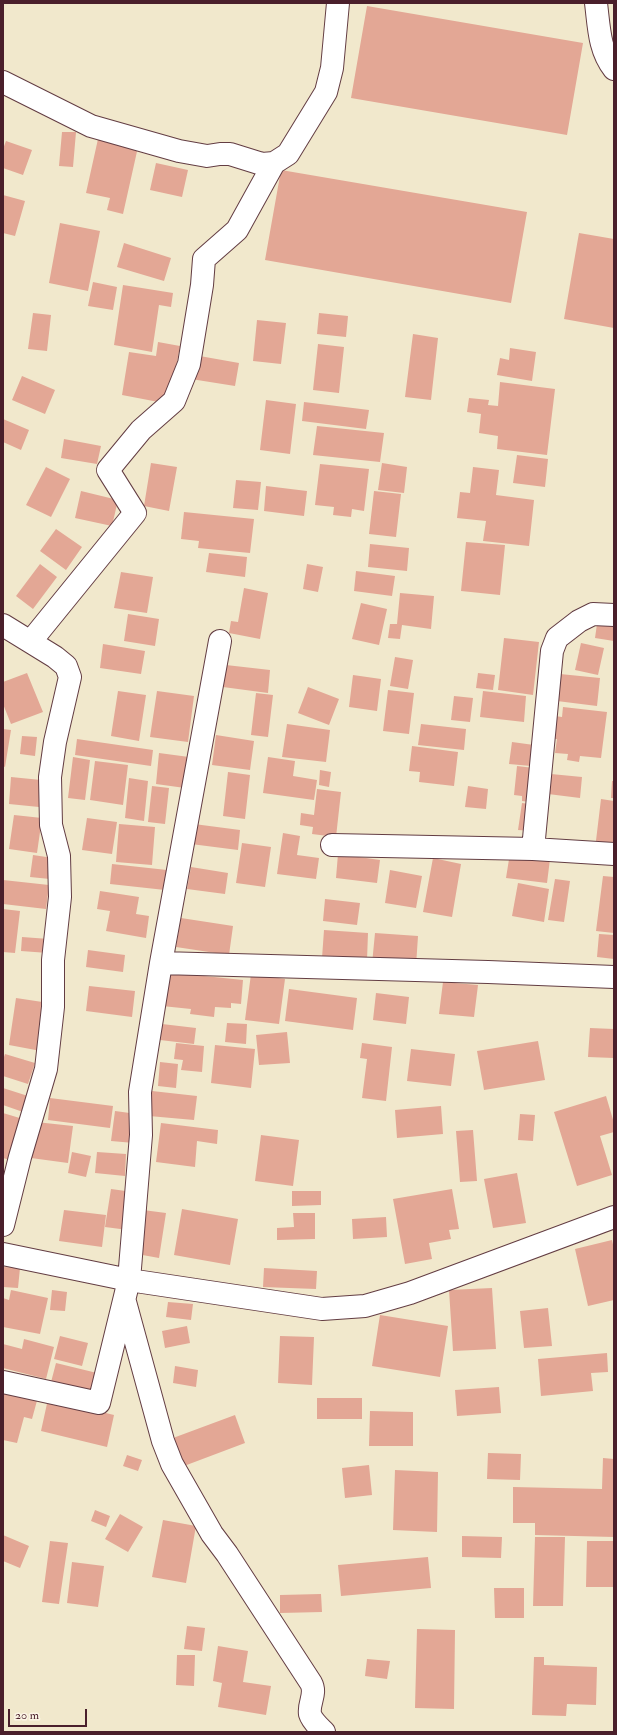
<!DOCTYPE html>
<html>
<head>
<meta charset="utf-8">
<style>
	body { margin:0 }
	#map { position:relative; width:617px; height:1735px; overflow:hidden; background:#f1e8cc; font-family:"IM FELL Double Pica",serif }
	canvas { display:block }
	.frame { position:absolute; inset:0; border:4px solid #4a1f2b; pointer-events:none }
	.scale { position:absolute; left:8px; top:1709px; width:79px; height:18px; box-sizing:border-box; border:2px solid #4a1f2b; border-top:0; padding-left:5px; font-size:12px; line-height:14px; white-space:nowrap; color:#4a1f2b; -webkit-text-stroke:3px #fcf5e5; paint-order:stroke }
</style>
</head>
<body>
<div id="map">
<canvas width="617" height="1735"></canvas>
<div class="frame"></div>
<div class="scale">20 m</div>
</div>
<script>
const ctx = document.querySelector('canvas').getContext('2d');
ctx.lineJoin = 'round';
function fillPath(path, color) {
  ctx.fillStyle = color;
  ctx.fill(path, 'evenodd');
}
function trace(path, color, width, dash) {
  ctx.strokeStyle = color;
  ctx.lineWidth = width;
  ctx.lineCap = dash ? 'butt' : 'round';
  ctx.setLineDash(dash || []);
  ctx.stroke(path);
}
const building = new Path2D(`
	M367,6L583,43L567,135L351,98Z
	M62,132H76L73,167L59,166Z
	M98,139L138,147L123,214L107,210L110,198L86,193Z
	M6,141L32,150L23,175L3,168V149Z
	M156,163L188,170L182,197L150,190Z
	M281,170L527,212L511,303L265,260Z
	M3,195L25,201L15,236L3,233Z
	M60,223L100,231L88,291L49,283Z
	M579,233L614,239V328L564,319Z
	M124,243L171,258L164,281L117,267Z
	M93,282L117,287L113,310L88,306Z
	M123,285L173,293L171,307L159,305L152,352L114,345Z
	M33,313L51,315L47,351L28,349Z
	M319,313L348,316L346,337L317,334Z
	M257,320L286,323L281,364L253,361Z
	M413,334L438,338L431,400L405,397Z
	M158,342L180,346L169,404L122,395L129,352L156,356Z
	M318,344L344,347L339,393L313,390Z
	M510,348L536,352L532,381L497,375L500,358L509,360Z
	M194,355L239,363L235,386L191,379Z
	M22,376L55,390L45,414L12,400Z
	M500,382L555,389L547,455L497,449L498,436L479,433L481,414L467,412L469,398L489,400L488,405L498,406Z
	M266,400L296,404L290,454L260,450Z
	M304,402L369,410L366,429L302,421Z
	M3,419L29,430L21,450L3,442Z
	M317,426L384,433L380,462L313,455Z
	M64,439L101,446L97,464L61,458Z
	M517,455L548,459L545,487L513,483Z
	M151,463L177,467L169,511L144,506Z
	M382,463L407,467L404,493L378,490Z
	M320,464L369,469L364,511L352,509L351,517L333,515L334,507L315,505Z
	M46,467L70,479L51,517L26,505Z
	M473,467L499,470L496,495L534,500L529,546L483,541L486,521L457,518L460,492L470,493Z
	M236,480L261,482L258,510L233,508Z
	M266,486L307,491L304,516L264,511Z
	M81,491L118,500L112,526L75,518Z
	M374,491L401,494L396,537L369,534Z
	M184,512L254,519L250,553L198,548L199,541L181,539Z
	M56,529L82,547L66,570L40,551Z
	M466,542L505,545L500,595L461,591Z
	M370,544L409,548L407,571L368,567Z
	M209,553L247,557L245,577L206,572Z
	M40,564L57,577L33,609L16,596Z
	M307,564L323,567L318,592L303,589Z
	M356,571L395,576L392,596L354,591Z
	M121,572L153,577L147,613L114,608Z
	M244,588L268,593L260,639L229,633L231,621L238,622Z
	M400,593L434,596L431,629L402,625L400,639L388,638L390,624H397Z
	M361,603L387,609L379,645L352,639Z
	M128,614L159,619L155,646L124,641Z
	M597,624L614,626V641L595,638Z
	M504,638L539,642L533,695L498,690Z
	M581,643L604,648L598,675L575,670Z
	M103,644L145,651L141,674L100,668Z
	M395,657L413,660L408,689L390,686Z
	M226,665L270,670L268,693L223,687Z
	M27,673L43,712L11,724L3,704V682Z
	M478,673L495,675L493,690L476,688Z
	M560,674L600,678L597,706L557,701Z
	M353,675L381,679L377,711L349,707Z
	M308,687L339,699L329,725L298,713Z
	M388,690L414,693L409,734L383,731Z
	M118,691L146,695L139,741L111,736Z
	M157,691L194,696L188,742L150,737Z
	M483,691L526,696L524,722L480,717Z
	M256,693L273,695L268,737L251,735Z
	M454,696L473,698L470,722L451,720Z
	M563,707L607,712L601,758L580,756L579,762L567,760L568,754L555,753L557,739H553L555,716L562,717Z
	M287,724L330,730L326,762L282,757Z
	M421,724L466,729L464,750L418,745Z
	M3,729L11,730L5,767L3,766Z
	M216,735L254,741L250,770L212,765Z
	M22,736L37,737L35,756L20,754Z
	M77,739L153,750L151,766L75,755Z
	M512,742L534,745L531,766L509,764Z
	M412,746L458,752L454,786L419,782L420,772L409,771Z
	M159,753L189,757L185,788L156,784Z
	M73,757L90,760L85,800L68,798Z
	M268,757L295,761L293,776L317,780L314,800L263,793Z
	M95,761L128,765L123,805L90,800Z
	M517,766L534,768L530,802L522,801V796L514,795Z
	M320,770L331,772L329,787L319,785Z
	M228,772L250,775L245,819L223,816Z
	M551,774L582,777L580,798L548,794Z
	M11,777L41,780L39,807L9,804Z
	M129,778L148,781L144,821L125,818Z
	M612,781H614V798H611Z
	M152,786L169,788L165,824L148,822Z
	M468,786L488,789L486,809L465,807Z
	M317,789L341,792L336,837L312,834L313,827L300,825L301,813L314,815Z
	M601,799L614,801V851L595,849Z
	M522,803L536,805L533,831L518,830Z
	M14,815L42,818L37,853L9,849Z
	M87,818L117,822L112,854L82,850Z
	M119,824L155,827L152,865L116,862Z
	M194,824L240,830L238,850L191,844Z
	M283,833L300,836L297,855L319,858L316,879L277,874Z
	M242,843L271,847L265,887L236,883Z
	M510,853L550,859L547,883L506,878Z
	M338,854L380,860L377,883L336,878Z
	M33,855L53,858L50,879L30,877Z
	M433,858L461,864L452,917L423,912Z
	M112,864L167,870L165,890L110,884Z
	M191,867L228,873L225,894L187,889Z
	M390,870L422,876L416,908L385,903Z
	M603,876L614,877V933L596,931Z
	M555,879L570,881L564,922L548,920Z
	M3,880L49,885L46,909L3,904Z
	M518,883L549,889L544,922L512,916Z
	M100,891L139,897L136,914L149,916L146,938L106,931L110,911L97,909Z
	M325,899L360,903L357,925L323,921Z
	M3,909L20,911L15,953L3,952Z
	M181,918L233,926L229,955L176,947Z
	M324,930L368,933L367,960L322,958Z
	M375,933L418,936L416,966L372,964Z
	M599,934L614,935V959L597,957Z
	M22,937L49,939L48,953L21,951Z
	M88,950L125,955L123,972L86,967Z
	M165,972L243,980L241,1004L231,1003V1008L215,1007L214,1017L190,1014L191,1009L162,1006Z
	M251,974L285,979L279,1024L245,1020Z
	M443,982L478,985L474,1017L439,1014Z
	M89,986L135,991L132,1017L86,1011Z
	M289,989L357,998L353,1030L285,1021Z
	M376,993L409,997L406,1024L373,1020Z
	M16,998L49,1003L41,1051L9,1045Z
	M227,1023L247,1024L246,1044L225,1042Z
	M162,1024L196,1028L194,1044L160,1040Z
	M590,1028L614,1029V1058L588,1057Z
	M287,1032L290,1063L259,1065L256,1035Z
	M538,1041L545,1080L484,1090L477,1051Z
	M176,1043L204,1046L202,1072L181,1070L183,1060L174,1059Z
	M362,1043L392,1047L386,1101L362,1098L367,1059L360,1058Z
	M215,1045L255,1049L251,1088L211,1083Z
	M411,1049L455,1054L451,1086L407,1081Z
	M5,1054L35,1063L28,1084L3,1076V1060Z
	M160,1062L178,1064L176,1088L158,1086Z
	M3,1088L28,1096L23,1112L3,1105Z
	M152,1091L197,1096L194,1120L149,1116Z
	M606,1096L614,1123V1132L600,1136L612,1175L577,1186L554,1112Z
	M50,1098L113,1106L110,1128L48,1120Z
	M441,1106L443,1134L397,1138L395,1110Z
	M115,1111L137,1114L134,1143L111,1141Z
	M3,1113L23,1119L10,1160L3,1158Z
	M520,1114L535,1115L533,1141L518,1140Z
	M36,1122L73,1126L68,1163L31,1158Z
	M161,1123L218,1130L217,1144L197,1141L195,1167L156,1162Z
	M473,1130L477,1181L460,1182L456,1131Z
	M261,1135L299,1140L293,1186L255,1181Z
	M72,1152L91,1156L86,1177L68,1173Z
	M97,1152L126,1154L125,1176L95,1173Z
	M517,1173L526,1223L493,1228L484,1179Z
	M111,1189L133,1192L128,1230L105,1227Z
	M452,1189L459,1229L449,1230L451,1239L429,1243L432,1259L405,1264L393,1199Z
	M292,1191H321V1205L292,1206Z
	M182,1209L238,1219L230,1265L174,1255Z
	M64,1210L106,1215L102,1247L59,1241Z
	M143,1210L166,1213L159,1258L137,1254Z
	M293,1213H315V1239L277,1240V1228L294,1227Z
	M386,1217L387,1237L353,1239L352,1219Z
	M612,1240L614,1249V1300L588,1306L575,1249Z
	M3,1267L20,1268L18,1288L3,1287Z
	M264,1268L317,1271L316,1289L263,1287Z
	M492,1288L496,1349L453,1351L449,1290Z
	M11,1290L48,1298L40,1334L3,1327V1298L9,1300Z
	M52,1290L67,1292L65,1311L50,1310Z
	M168,1302L193,1304L191,1320L166,1317Z
	M548,1308L552,1346L524,1348L520,1311Z
	M380,1315L448,1326L440,1377L372,1366Z
	M187,1326L190,1343L165,1348L162,1331Z
	M60,1336L88,1343L82,1366L54,1359Z
	M280,1336L314,1337L312,1385L278,1383Z
	M24,1339L54,1347L46,1379L3,1368V1344L22,1349Z
	M607,1353L608,1372L591,1373L593,1391L541,1396L538,1359Z
	M56,1363L97,1373L91,1396L50,1386Z
	M175,1366L198,1370L196,1387L173,1383Z
	M499,1387L501,1413L457,1416L455,1390Z
	M3,1392L38,1397L32,1419L24,1417L17,1443L3,1440Z
	M317,1398H362V1419H317Z
	M48,1399L114,1415L107,1447L41,1431Z
	M370,1411L413,1412V1446H369Z
	M235,1415L245,1443L184,1466L173,1438Z
	M488,1453L521,1454L520,1480L487,1479Z
	M127,1455L142,1460L138,1471L123,1466Z
	M603,1458L614,1459V1537L535,1535V1523H513V1487L602,1489Z
	M369,1465L372,1495L345,1498L342,1468Z
	M395,1470L438,1472L437,1532L393,1530Z
	M95,1510L110,1516L106,1527L91,1521Z
	M120,1514L143,1527L128,1552L105,1539Z
	M163,1520L196,1526L186,1583L152,1577Z
	M3,1535L29,1546L20,1568L3,1561Z
	M462,1536L502,1537L501,1558L462,1557Z
	M535,1537H565L563,1606H533Z
	M50,1541L68,1543L59,1604L42,1602Z
	M587,1541H614V1587H586Z
	M428,1557L431,1588L341,1596L338,1565Z
	M72,1562L104,1566L98,1607L67,1603Z
	M494,1588H524V1618H495Z
	M321,1594L322,1612L280,1613V1595Z
	M187,1626L205,1628L202,1651L184,1649Z
	M417,1629L455,1630L454,1709L415,1708Z
	M218,1646L248,1651L243,1682L271,1686L266,1715L218,1707L222,1683L213,1681Z
	M177,1655H195L194,1686L176,1685Z
	M534,1657H544V1665L597,1667L596,1705L567,1704L566,1716L532,1715Z
	M367,1659L390,1661L387,1679L365,1676Z`);
const minor = new Path2D(`
	M596,3C599,27 599,50 614,69
	M3,82L91,126L179,151L207,156L220,154H230L262,164L274,163L288,154L326,92L332,68L338,3
	M3,625L55,657L66,666L70,677L55,742L50,777L51,825L59,856L60,897L53,960V1007L46,1069L20,1157L3,1225
	M31,641L135,513L108,470L141,430L174,401L189,364L202,285L204,259L237,230L274,163
	M332,845L533,849L614,854
	M533,849L552,651L557,638L579,621L593,614L614,615
	M161,963L488,972L614,977
	M3,1254L129,1280L322,1309L365,1306L410,1293L614,1217
	M125,1302L163,1441L172,1464L212,1534L227,1554L311,1683C317,1694 308,1703 310,1714C312,1721 319,1727 324,1732
	M3,1382L99,1403L129,1280L141,1135L140,1092L161,963L220,641`);
fillPath(building, '#e3a795');
trace(minor, '#633d43', 24);
trace(minor, '#fff', 22);
</script>
</body>
</html>
